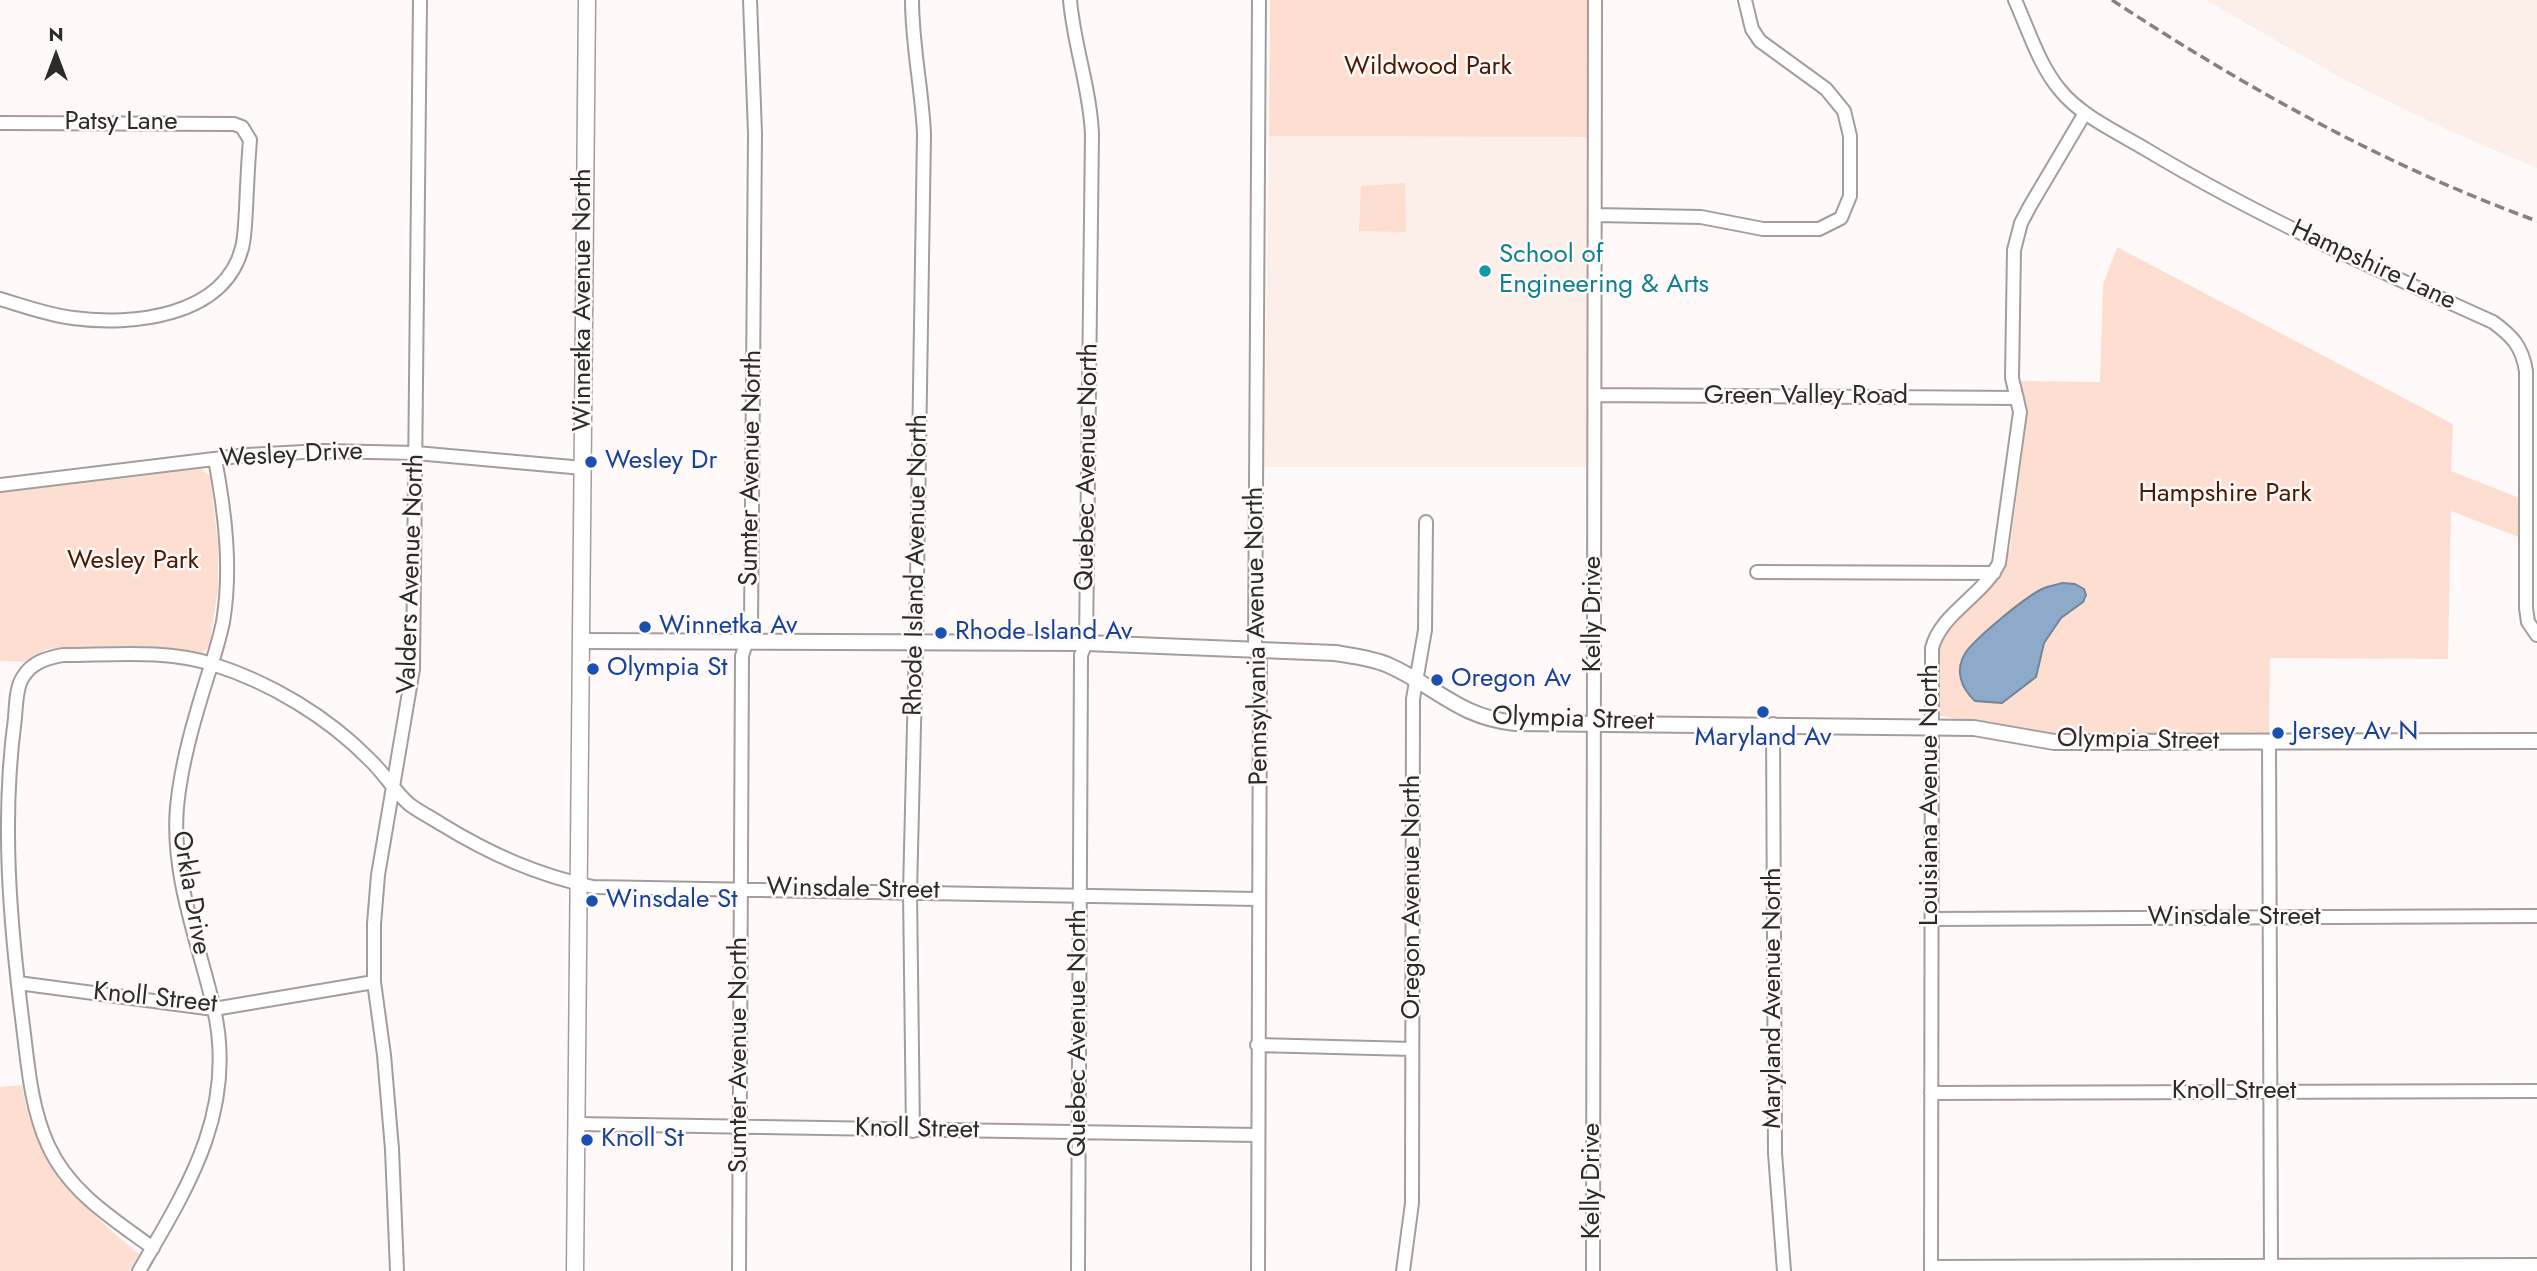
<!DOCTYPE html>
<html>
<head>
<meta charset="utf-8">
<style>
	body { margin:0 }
	#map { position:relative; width:2537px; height:1271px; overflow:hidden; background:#fffaf9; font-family:Jost,sans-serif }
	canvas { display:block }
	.north { position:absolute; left:21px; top:21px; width:70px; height:70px; -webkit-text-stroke:5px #fffaf9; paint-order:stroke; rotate:0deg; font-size:19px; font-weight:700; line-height:28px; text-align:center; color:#2d2b2a }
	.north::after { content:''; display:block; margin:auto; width:24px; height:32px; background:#2d2b2a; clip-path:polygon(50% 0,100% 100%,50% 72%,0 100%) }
</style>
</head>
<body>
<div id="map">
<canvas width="2537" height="1271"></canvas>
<div class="north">N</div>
</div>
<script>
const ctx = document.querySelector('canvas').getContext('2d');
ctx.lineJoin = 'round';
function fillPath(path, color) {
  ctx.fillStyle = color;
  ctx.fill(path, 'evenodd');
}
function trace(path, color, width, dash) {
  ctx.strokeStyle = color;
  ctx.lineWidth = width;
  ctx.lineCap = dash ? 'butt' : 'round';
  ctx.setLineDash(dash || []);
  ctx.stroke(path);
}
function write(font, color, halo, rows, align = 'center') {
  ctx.font = font + ' Jost,sans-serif';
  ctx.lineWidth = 5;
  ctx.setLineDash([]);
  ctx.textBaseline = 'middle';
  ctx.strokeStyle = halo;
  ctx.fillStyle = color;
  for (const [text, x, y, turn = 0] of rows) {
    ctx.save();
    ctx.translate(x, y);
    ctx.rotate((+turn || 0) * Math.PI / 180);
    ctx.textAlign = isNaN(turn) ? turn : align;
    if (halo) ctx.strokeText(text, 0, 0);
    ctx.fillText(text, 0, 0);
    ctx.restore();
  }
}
const built = new Path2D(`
	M2206,0H2537V168L2450,131L2343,79Z
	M1269,136L1587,137L1586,467H1264Z`);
const green = new Path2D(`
	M1270,0H1588L1587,137L1269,136Z
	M1405,183L1406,232L1359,231L1361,186Z
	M2117,247L2453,424L2451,471L2522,499L2521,538L2451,511L2448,659L2270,658L2269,734L2052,733L1940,716L1939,650L1941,640L1998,575L2010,549L2027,415L2021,381L2100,382L2103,285Z
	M201,469L210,476L218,543V590L209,647L202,653L177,649L111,647L46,649L23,662L0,661V493Z
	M22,1085C34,1166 80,1204 139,1254L129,1271H0V1087Z`);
const water = new Path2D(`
	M2063,583L2075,584L2084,589L2086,595L2083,602L2061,618L2044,643L2036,677L2002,703L1975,701C1961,688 1954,670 1966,652C1977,637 2024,598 2042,589C2048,586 2055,585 2063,583Z`);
const minor = new Path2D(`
	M912,0C912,45 922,89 924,134L916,642L910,892L913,1131
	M1070,0C1074,46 1090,88 1092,134L1086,643L1081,655L1078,1271
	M2015,0C2028,29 2039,65 2060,90C2081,116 2117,132 2147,150C2257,216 2375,269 2493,322C2512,336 2522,346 2526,371V608L2528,622L2537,635
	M0,123L234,124L242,127L250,140C248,163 247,187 246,210C245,222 245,236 242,248C224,317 132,326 73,318C48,315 24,306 0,299
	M1595,215L1701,217L1763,229H1819L1841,218L1850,196V136L1844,111L1826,89L1760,41L1752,29L1745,0
	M1595,395L2017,398
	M0,485L247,455L323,451L416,453L583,468
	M1757,572L1994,573
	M1773,724L1775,1153L1784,1271
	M2269,742L2271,1266
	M1932,919L2537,916
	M18,983L214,1009L374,982
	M1257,1045L1412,1049
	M1931,1093L2537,1091
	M576,1124L1257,1135
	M153,1248C113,1219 69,1192 48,1145C31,1108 28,1066 23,1026C10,924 1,821 15,718C16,706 16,687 23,677C32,662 47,658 63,655C111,655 166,649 212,664C270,682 328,717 370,760C384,773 395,792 409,804C419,812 431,817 441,824C490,854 537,875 593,887L1258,899
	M1932,1267L2537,1265
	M139,1271C188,1187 237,1110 214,1009C199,943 171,877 177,807C181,764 194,720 207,678C213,660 219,641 223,622C232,568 225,512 215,459
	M397,1271L392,1149L384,1055L374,982V924L378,875L413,669L420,0
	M739,1271L742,656L751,627L755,133L750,0
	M1258,1271L1260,662L1255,648L1259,0
	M1403,1271L1412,1203L1413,699L1425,630L1426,522
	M1593,1271L1595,0
	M1931,1271L1932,648C1941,613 1983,596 1999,563L2020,412L2012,378L2014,250L2021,223L2030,206L2085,113`);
const tertiary = new Path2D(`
	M581,641L1086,643L1335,653C1353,656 1371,658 1388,665C1436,686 1458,717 1515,723L1974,728L2054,742L2537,741`);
const secondary = new Path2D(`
	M575,1271L587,0`);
const rail = new Path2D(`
	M2112,0C2246,88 2386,166 2537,221`);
const markers = [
	[1485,271,7,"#0f9aa8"],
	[591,462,7,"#1a4fb4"],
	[645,627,7,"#1a4fb4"],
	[941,633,7,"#1a4fb4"],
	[593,669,7,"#1a4fb4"],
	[1437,680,7,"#1a4fb4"],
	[1763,712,7,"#1a4fb4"],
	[2278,733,7,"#1a4fb4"],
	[592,901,7,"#1a4fb4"],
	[587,1140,7,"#1a4fb4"]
];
const parkNames = [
	["Wildwood Park",1428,68],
	["Hampshire Park",2225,495],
	["Wesley Park",133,562]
];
const streetNames = [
	["Patsy Lane",121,123],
	["Hampshire Lane",2373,266,25],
	["Winnetka Avenue North",584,300,-90],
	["Green Valley Road",1806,397],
	["Wesley Drive",291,456,-3],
	["Quebec Avenue North",1088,467,-89],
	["Sumter Avenue North",752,468,-89],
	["Rhode Island Avenue North",917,565,-89],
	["Valders Avenue North",412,574,-88],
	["Kelly Drive",1594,614,-90],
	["Pennsylvania Avenue North",1258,636,-91],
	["Olympia Street",1573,720,2],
	["Olympia Street",2138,741,1],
	["Louisiana Avenue North",1931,795,-90],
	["Winsdale Street",853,890,1],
	["Orkla Drive",190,893,80],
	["Oregon Avenue North",1413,897,-90],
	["Winsdale Street",2234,918],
	["Maryland Avenue North",1774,998,-90],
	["Knoll Street",155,999,6],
	["Quebec Avenue North",1079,1033,-90],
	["Sumter Avenue North",740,1055,-90],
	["Knoll Street",2234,1092],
	["Knoll Street",917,1130,1],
	["Kelly Drive",1593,1181,-90]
];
const cultureNames = [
	["School of",1499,256],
	["Engineering & Arts",1499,286]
];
const transitNames = [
	["Wesley Dr",605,462],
	["Winnetka Av",659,627],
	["Rhode Island Av",955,633],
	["Olympia St",607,669],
	["Oregon Av",1451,680],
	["Jersey Av N",2292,733],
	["Maryland Av",1763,739,"center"],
	["Winsdale St",606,901],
	["Knoll St",601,1140]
];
fillPath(built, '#fceee9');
fillPath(green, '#fdded1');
fillPath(water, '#8eaaca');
trace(water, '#71849a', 2);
trace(minor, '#a39e9c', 16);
trace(tertiary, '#a39e9c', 18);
trace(secondary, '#a39e9c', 19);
trace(minor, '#fff', 12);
trace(tertiary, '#fff', 14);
trace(secondary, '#fff', 16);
trace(rail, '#858281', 3.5, [10, 5]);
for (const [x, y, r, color] of markers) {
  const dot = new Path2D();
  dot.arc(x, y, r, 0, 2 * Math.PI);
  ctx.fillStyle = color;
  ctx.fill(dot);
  trace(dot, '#fffaf9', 2.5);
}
write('26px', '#4d1900', '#fffaf9', parkNames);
write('26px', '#2d2b2a', '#fffaf9', streetNames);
write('26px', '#0d838f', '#fffaf9', cultureNames, 'left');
write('26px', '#164399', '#fffaf9', transitNames, 'left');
</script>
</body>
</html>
